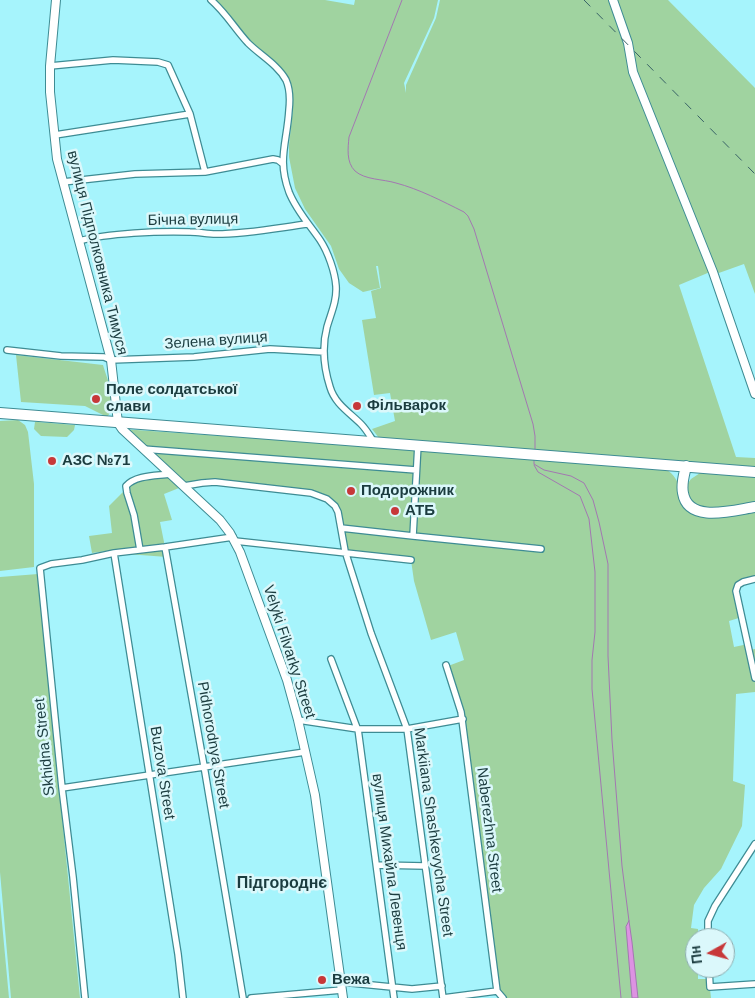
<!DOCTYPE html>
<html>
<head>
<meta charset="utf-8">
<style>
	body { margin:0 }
	#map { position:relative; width:755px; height:998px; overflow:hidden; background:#a6f4fc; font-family:Helvetica,sans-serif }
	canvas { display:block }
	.north { position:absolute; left:685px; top:928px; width:50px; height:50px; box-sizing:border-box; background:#dbf8fb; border:1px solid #8eadb0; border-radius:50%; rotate:263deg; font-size:14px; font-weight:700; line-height:20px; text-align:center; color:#1b3c3f }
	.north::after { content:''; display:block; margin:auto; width:18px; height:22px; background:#c73839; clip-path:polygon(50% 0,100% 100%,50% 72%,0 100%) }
</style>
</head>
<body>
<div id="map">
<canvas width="755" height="998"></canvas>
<div class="north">Пн</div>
</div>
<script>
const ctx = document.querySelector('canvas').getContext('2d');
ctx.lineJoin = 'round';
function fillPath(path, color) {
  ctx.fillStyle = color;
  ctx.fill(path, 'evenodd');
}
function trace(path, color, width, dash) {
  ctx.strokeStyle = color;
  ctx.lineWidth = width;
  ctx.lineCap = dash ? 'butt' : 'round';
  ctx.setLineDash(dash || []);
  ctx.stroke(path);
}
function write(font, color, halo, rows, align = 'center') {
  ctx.font = font + ' Helvetica,sans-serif';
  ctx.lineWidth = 5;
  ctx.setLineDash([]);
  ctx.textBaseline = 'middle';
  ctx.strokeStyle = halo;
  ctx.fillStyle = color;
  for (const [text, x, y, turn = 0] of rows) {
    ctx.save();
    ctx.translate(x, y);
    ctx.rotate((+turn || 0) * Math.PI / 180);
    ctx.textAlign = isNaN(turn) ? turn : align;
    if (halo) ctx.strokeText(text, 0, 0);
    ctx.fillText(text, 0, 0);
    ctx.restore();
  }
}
const green = new Path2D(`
	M214,0H325L354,5L355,0H438L434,18L404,83L406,93V85L436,18L440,0H668L755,88V294L744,264L716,274L710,272L679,285L736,457L755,458V468L379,438L372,429L395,421L390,393L374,395L362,320L376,318L371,291L381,288L378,266H376L380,288L363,292L349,283L339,269L331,246L305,209L295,188L289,157V145L293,109L291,86L288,78L250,41L229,14Z
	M16,355L103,365C107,379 119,404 107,417L85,406L21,402Z
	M18,420L25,425L28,432L34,484V567L0,571V421Z
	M35,422H38L75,425L74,430L67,437L41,436L34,429Z
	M122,429L421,450L665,469C679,476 681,492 687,507L755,510V579L738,585L742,617L729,621L734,647L748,644L750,650L755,649V692L736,694L733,781L745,785L742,826L721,869L704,888L694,905L691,928L698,929V938H695V968H698V979H709L711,998H506L500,990L465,719L448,666L464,660L456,632L431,640L414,581L411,560L345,551L338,512L320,495L215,482L184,486L164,494L172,520L160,522L167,557L114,553L113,550L92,553L89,536L112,533L109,506L135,480L164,469Z
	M700,473L755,476V505L706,510L689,501L686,486L691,479Z
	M38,574L80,998H11L0,872V577Z
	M0,901L9,998H0Z`);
const water = new Path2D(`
	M629,921L632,942L638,998H632L626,927Z`);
const stream = new Path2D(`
	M402,0L349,137C348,148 346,162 355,171C365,180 383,179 396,183C419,189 442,201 464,212L468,216L474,229L533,424L535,436V450
	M534,459V464L544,470L571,476L584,483L593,500L599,522L608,564V656L612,740L622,866L629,921
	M534,465L538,472L580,496L589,519L595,572V632L592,660V689L621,998`);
const street = new Path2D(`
	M211,0C226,13 235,29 248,43C260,55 278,65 286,80C290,89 290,101 289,110C287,143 277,159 289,192C296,210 309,224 320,240C328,252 335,272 336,286C337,301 331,313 327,327C322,346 324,368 330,387C335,404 349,412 361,424C366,429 370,436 374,442
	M50,66L113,60L158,62L168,65L190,114L205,172
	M55,135L190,114
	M63,182L135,174L205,172L273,159L278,160L283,164
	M79,241C108,233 159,231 190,232C199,232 207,234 216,234C247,234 277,228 307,224
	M7,350L61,356L104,357L111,360L194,357L270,349L324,352
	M418,444L413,536L541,549
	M143,449L416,470
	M184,486L202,483L215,482L311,493L327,499L335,506L338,512L345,551L371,633L407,729L443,998
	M341,528L413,536
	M235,541L411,560
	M165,547L204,766L243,998
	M140,550L134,515L127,493L126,486C136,475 156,476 170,474
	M114,553L178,954L183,998
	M755,579L743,582L738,585L736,591L755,678
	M331,659L357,728
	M446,665L461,712L497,991L503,998
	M298,720L358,729H407L463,719
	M358,729L394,998
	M62,788L305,752
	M377,865L425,866
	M708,938V921L715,906L755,844
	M709,968L710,987L755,984
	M341,982L412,989L442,986
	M85,998L73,877L62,788L40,568L51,564L82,560L114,553L165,547L233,537
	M251,998L342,990
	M443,998L497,991`);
const secondary = new Path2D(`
	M56,0L50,66V92L57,159L111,360L118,423L122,429L220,520L230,533L240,552L287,680L298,720L315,795L343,998
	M613,0L628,43L633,72L713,272L755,394`);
const highway = new Path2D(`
	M0,413L755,472
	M686,466C684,475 681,484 683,493C688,524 734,510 755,507`);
const rail = new Path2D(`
	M584,0L755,174`);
const markers = [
	[96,399,5,"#c73839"],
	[357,406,5,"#c73839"],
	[52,461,5,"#c73839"],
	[351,491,5,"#c73839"],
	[395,511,5,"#c73839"],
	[322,980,5,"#c73839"]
];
const streetNames = [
	["Бічна вулиця",193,220,-1],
	["вулиця Підполковника Тимуся",97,253,76],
	["Зелена вулиця",216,341,-4],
	["Velyki Filvarky Street",289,652,72],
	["Pidhorodnya Street",213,745,80],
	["Skhidna Street",45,747,-96],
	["Buzova Street",162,773,81],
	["Naberezhna Street",489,830,83],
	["Markiiana Shashkevycha Street",433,832,82],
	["вулиця Михайла Левенця",389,862,82]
];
const poiNames = [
	["Поле солдатської",106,390],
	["слави",106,407],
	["Фільварок",367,406],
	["АЗС №71",62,461],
	["Подорожник",361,491],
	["АТБ",405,511],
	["Вежа",332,980]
];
const neighbourhoodNames = [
	["Підгороднє",282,884]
];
fillPath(green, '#a0d3a0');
fillPath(water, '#dd92e2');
trace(water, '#a378b1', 1);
trace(stream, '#a378b1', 1);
trace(street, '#3e8c94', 8);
trace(secondary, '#3e8c94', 10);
trace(highway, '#3e8c94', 12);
trace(street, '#fff', 5.5);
trace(secondary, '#fff', 8);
trace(highway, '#fff', 10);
trace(rail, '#386266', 1, [9, 9]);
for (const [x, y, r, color] of markers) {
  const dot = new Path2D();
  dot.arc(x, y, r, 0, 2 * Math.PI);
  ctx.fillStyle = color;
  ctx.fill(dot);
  trace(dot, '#dbf8fb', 2);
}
write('15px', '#1b3c3f', '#dbf8fb', streetNames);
write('bold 15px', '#1b3c3f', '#dbf8fb', poiNames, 'left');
write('bold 16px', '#1b3c3f', '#dbf8fb', neighbourhoodNames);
</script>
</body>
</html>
